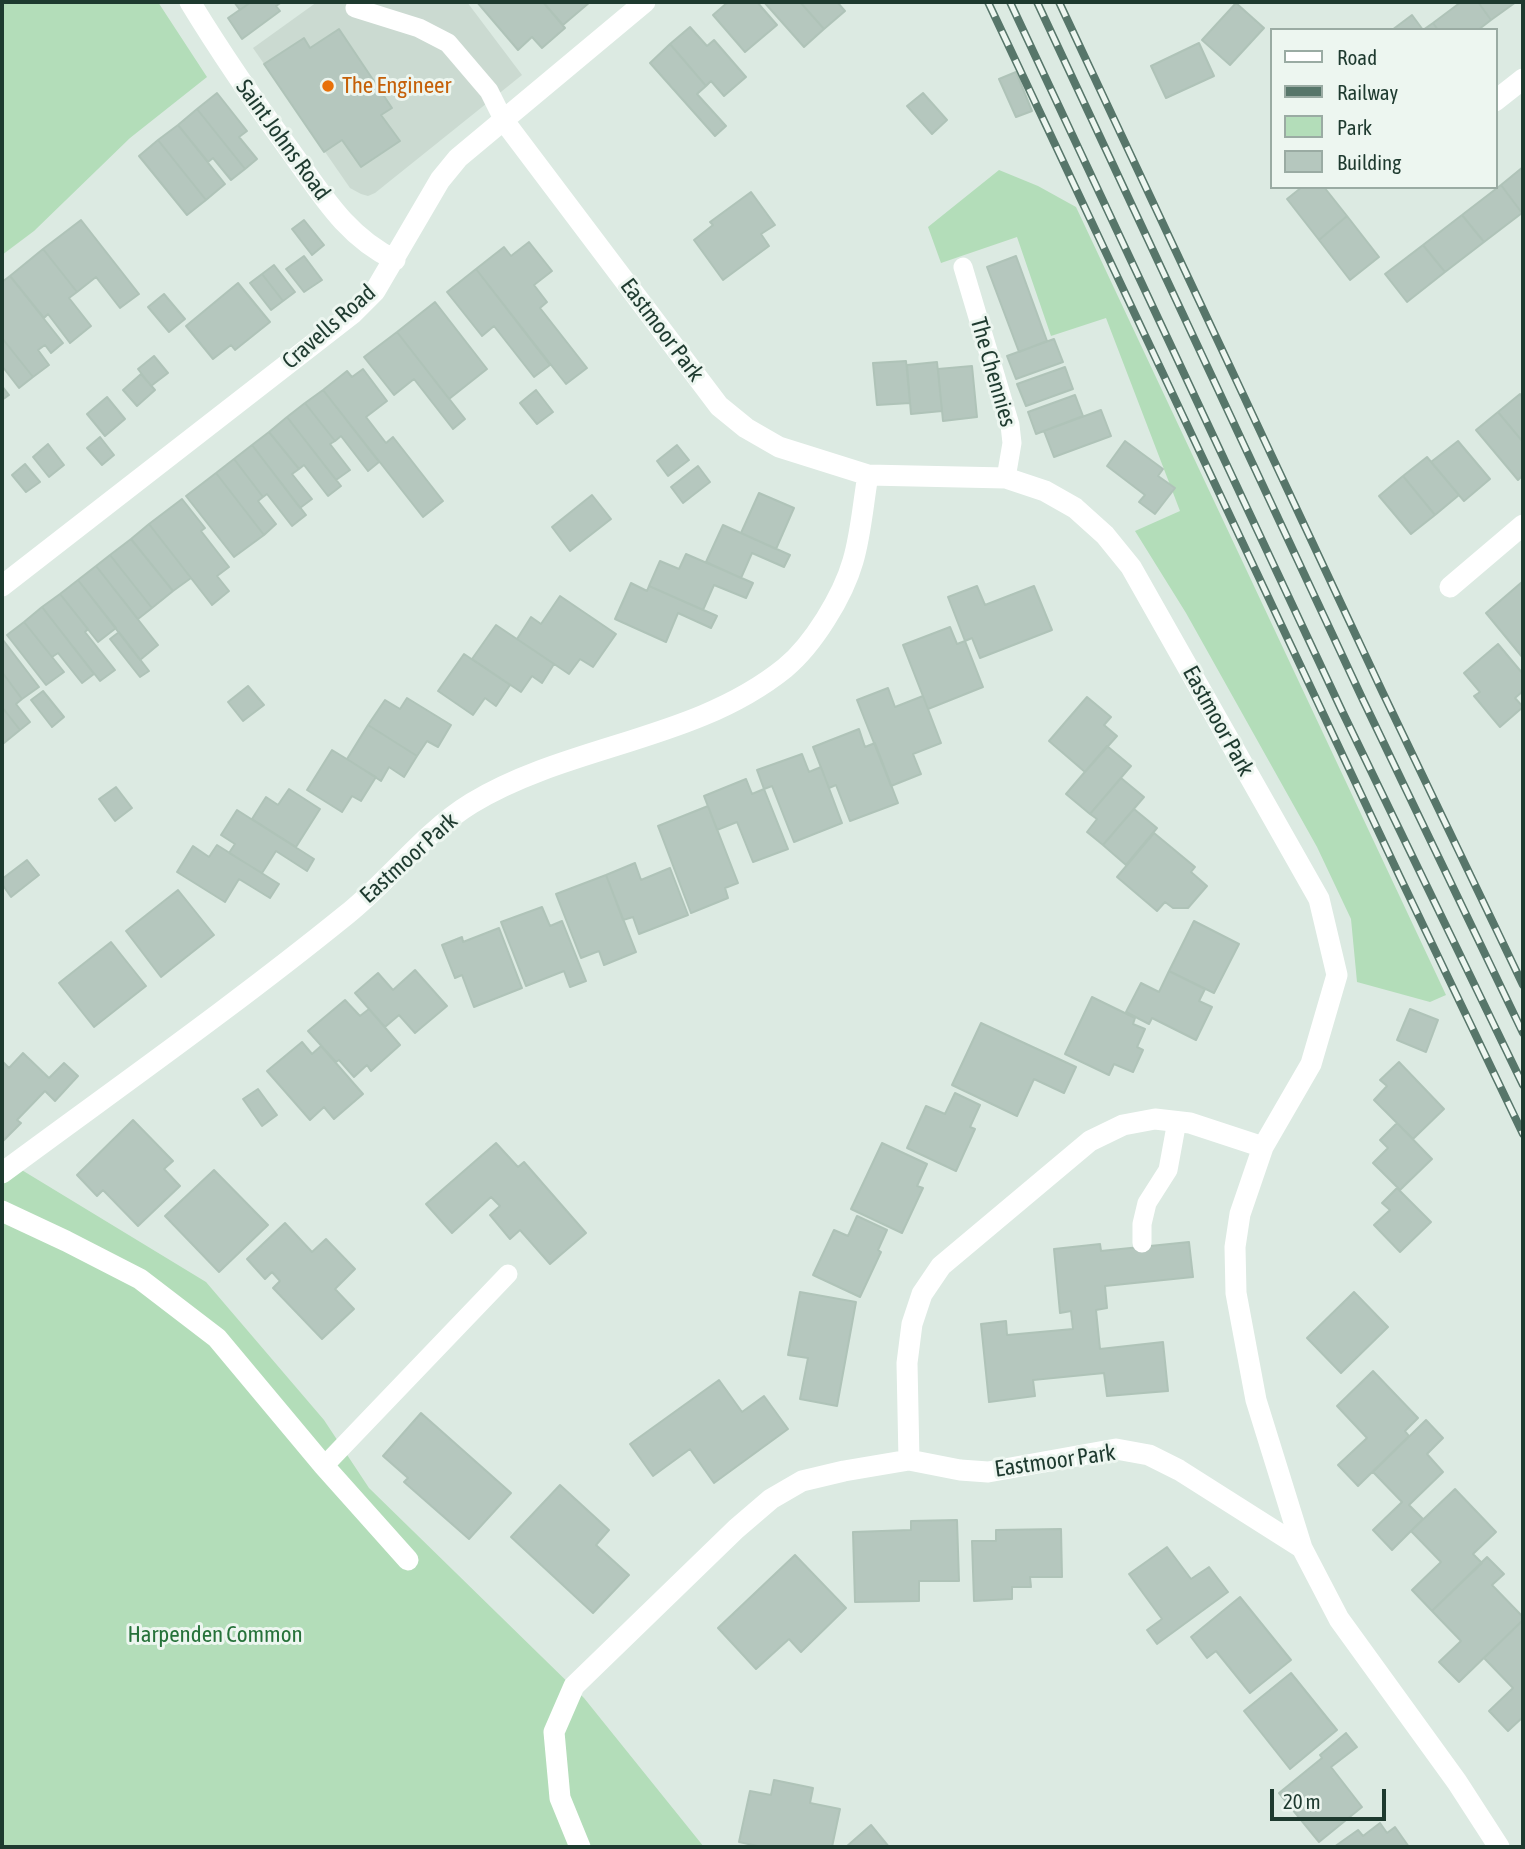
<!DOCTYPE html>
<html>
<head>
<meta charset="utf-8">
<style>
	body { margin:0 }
	#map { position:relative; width:1525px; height:1849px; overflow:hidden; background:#dceae2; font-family:"Asap Condensed",sans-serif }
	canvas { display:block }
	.frame { position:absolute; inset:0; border:4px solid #1e3a2f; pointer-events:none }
	.legend { position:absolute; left:1270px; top:28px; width:228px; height:161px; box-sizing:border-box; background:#edf6f0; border:2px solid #9aaba3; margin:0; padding:9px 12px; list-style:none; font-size:21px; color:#1e3a2f }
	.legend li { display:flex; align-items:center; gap:14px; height:35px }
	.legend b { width:35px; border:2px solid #9aaba3 }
	.scale { position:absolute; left:1270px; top:1789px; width:116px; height:32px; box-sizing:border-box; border:4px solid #1e3a2f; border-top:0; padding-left:9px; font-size:21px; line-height:24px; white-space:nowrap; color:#1e3a2f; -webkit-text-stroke:5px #edf6f0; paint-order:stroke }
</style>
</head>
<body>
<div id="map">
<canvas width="1525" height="1849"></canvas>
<div class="frame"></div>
<ul class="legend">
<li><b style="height:9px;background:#fff"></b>Road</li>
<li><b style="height:9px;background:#57766a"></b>Railway</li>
<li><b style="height:19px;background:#b3ddb9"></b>Park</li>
<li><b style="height:19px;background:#b5c7be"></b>Building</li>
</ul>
<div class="scale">20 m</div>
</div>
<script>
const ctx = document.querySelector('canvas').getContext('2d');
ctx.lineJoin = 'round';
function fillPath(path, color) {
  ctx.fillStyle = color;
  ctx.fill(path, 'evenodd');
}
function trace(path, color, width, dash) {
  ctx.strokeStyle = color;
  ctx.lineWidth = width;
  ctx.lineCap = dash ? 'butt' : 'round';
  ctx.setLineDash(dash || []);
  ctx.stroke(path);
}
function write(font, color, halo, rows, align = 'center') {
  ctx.font = font + ' "Asap Condensed",sans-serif';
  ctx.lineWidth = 6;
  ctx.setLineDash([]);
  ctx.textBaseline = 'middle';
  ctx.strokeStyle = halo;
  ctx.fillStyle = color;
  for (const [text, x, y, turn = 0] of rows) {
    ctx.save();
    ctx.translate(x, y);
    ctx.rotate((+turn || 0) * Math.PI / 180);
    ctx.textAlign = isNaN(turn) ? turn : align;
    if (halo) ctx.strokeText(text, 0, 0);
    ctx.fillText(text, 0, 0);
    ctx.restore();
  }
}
const built = new Path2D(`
	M317,2H467L522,75L375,193L368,196L361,194L350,188L253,48Z`);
const green = new Path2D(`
	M2,2H158L207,77L130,138L34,231L2,255Z
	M999,170L1038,186L1076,207L1446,995L1430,1002L1357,982L1351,919L1317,847L1186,613L1135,531L1180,511L1106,318L1051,336L1017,237L941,263L928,227Z
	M2,1158L206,1282L324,1420L369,1488L584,1698L704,1847H2Z`);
const building = new Path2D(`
	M234,2H251L240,10Z
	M251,2H282L276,6L280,11L242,39L228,18Z
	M477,2H543L565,28L542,48L532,37L518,50Z
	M543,2H590L563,25Z
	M728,2H757L777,25L745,52L713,15Z
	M764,2H800L824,29L804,47Z
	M800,2H837L845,11L824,29Z
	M1461,2H1478L1491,20L1478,30H1438L1433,23Z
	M1478,2H1516L1491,20Z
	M1236,3L1264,28L1230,65L1202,40Z
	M1412,15L1423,30L1433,23L1438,30H1392Z
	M690,27L707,46L714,40L746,77L724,96L711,81L706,86L670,44Z
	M339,29L392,108L381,115L400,141L361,167L342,140L324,152L264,64L304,38L310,48Z
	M1199,43L1214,76L1166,98L1151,66Z
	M670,44L706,86L697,94L726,126L715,136L650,63Z
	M1016,72L1032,111L1016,117L999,79Z
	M217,93L247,131L239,137L257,159L245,169L197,109Z
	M923,93L947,120L932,134L907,106Z
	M197,109L245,169L231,180L213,158L208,162L178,125Z
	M178,125L225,184L206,200L158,140Z
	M158,140L206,200L187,215L139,156Z
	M1523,167V212L1522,213L1501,185Z
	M1501,185L1522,213L1484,242L1462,215Z
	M1302,187H1324L1347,216L1319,240L1287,199Z
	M751,192L775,225L761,234L769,246L723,280L694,240L713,225L710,222Z
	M1462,215L1484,242L1445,272L1423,245Z
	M1347,216L1379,257L1350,280L1319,240Z
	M81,220L139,294L120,308L96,277L77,292L43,249Z
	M304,220L324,245L312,255L292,229Z
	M529,242L552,271L534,285L547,302L540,308L587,368L566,384L476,269L504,247L511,256Z
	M1423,245L1445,272L1407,302L1385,274Z
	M43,249L77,292L69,298L91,326L70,343L48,314L44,318L10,276Z
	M304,256L322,280L304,292L286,269Z
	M1016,256L1047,341L1019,352L987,267Z
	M274,265L295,292L283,301L262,274Z
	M476,269L550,365L534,377L494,326L482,336L447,292Z
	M262,274L283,301L271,310L250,283Z
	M10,276L63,343L51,353L45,345L38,350L49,365L33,377L2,338V282Z
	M238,283L270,322L235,350L231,345L213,359L186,326Z
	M164,294L185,319L169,332L148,307Z
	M435,302L487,369L449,399L397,332Z
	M397,332L465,419L453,429L414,379L394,395L364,357Z
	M2,338L33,377L19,388L2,366Z
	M1054,339L1063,362L1016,379L1007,356Z
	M154,356L168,373L151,386L138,369Z
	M906,361L910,403L877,405L873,363Z
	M937,362L942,411L911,414L907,365Z
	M972,366L977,417L943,421L938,369Z
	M1065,367L1073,389L1026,406L1017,384Z
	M363,369L387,401L366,417L386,443L393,437L443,501L423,517L323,390L347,371L352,377Z
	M141,374L155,390L137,406L123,390Z
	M2,386L9,395L2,400Z
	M323,390L379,462L368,471L341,436L335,441L305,403Z
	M536,390L553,412L537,424L520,403Z
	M1520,394L1523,398V442L1498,412Z
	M1075,395L1083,416L1036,434L1028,412Z
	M107,397L125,419L105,436L87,414Z
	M305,403L335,441L330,444L350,470L336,480L287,417Z
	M1101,410L1111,436L1054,457L1044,431Z
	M1498,412L1523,442V475L1518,480L1476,430Z
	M287,417L341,486L328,496L304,465L299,469L269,432Z
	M269,432L299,469L292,474L312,499L300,508L252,445Z
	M100,437L114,455L102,465L87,448Z
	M1125,441L1163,469L1158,476L1175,488L1155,514L1139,502L1145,495L1107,466Z
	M1458,441L1490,479L1464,501L1431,462Z
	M48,444L64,465L49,477L33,457Z
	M252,445L306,515L292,526L267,494L263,497L234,459Z
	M677,445L689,460L668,476L657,461Z
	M1427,457L1459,495L1435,515L1403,476Z
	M234,459L263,497L258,501L276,524L264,535L216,473Z
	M25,464L40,482L26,492L12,475Z
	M698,466L710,482L683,503L671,487Z
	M216,473L264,535L234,557L186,496Z
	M1403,476L1435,515L1411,534L1379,496Z
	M759,493L794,508L776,549L741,533Z
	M592,495L611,519L570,551L552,527Z
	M182,499L205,528L201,531L229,567L217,576L229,591L212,605L149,524Z
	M149,524L191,578L173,591L131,539Z
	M723,525L790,555L784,567L752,553L741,578L706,562Z
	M131,539L173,591L152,608L110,555Z
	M686,554L753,583L746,598L714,585L703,610L649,586L660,561L679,569Z
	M110,555L152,608L138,619L96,566Z
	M96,566L158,645L140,660L78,580Z
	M78,580L116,628L98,642L60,594Z
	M1522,582L1523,583V658L1486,613Z
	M631,583L647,591L649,586L717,616L711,628L678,613L666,642L615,619Z
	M977,586L985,605L1034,586L1052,630L980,658L972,638L965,641L948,597Z
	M60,594L88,629L85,632L115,670L100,681L42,607Z
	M560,596L616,634L593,667L580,659L569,674L517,639L531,617L541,624Z
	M42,607L94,674L82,683L58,653L52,657L24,622Z
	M24,622L64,672L46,685L7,635Z
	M496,625L554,664L542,683L532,676L521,692L472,659Z
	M950,627L957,644L965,641L983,687L928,709L903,645Z
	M119,632L149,671L140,677L110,639Z
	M3,640L39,687L22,699L2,672Z
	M1498,644L1523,674V691L1515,698L1523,707L1500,727L1474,696L1480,692L1464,673Z
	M464,654L510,685L496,706L485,698L473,715L438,691Z
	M2,672L22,699L16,704L30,722L20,730L2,707Z
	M248,686L264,705L243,721L228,702Z
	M888,688L895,707L923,696L941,743L913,754L921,774L891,786L857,700Z
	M43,691L64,717L52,727L31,700Z
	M1087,697L1111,717L1104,725L1117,736L1085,772L1049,741Z
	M407,698L451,725L438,747L427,741L417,756L368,725L385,700L400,709Z
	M2,707L20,730L4,743L2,740Z
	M368,725L417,756L404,777L389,767L381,781L347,759Z
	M859,729L865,747L875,743L898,803L850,821L836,785L829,788L813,747Z
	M1107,746L1131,766L1090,814L1066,794Z
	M332,750L376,777L361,801L352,796L342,812L307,790Z
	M802,754L809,772L821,767L842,823L794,842L772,786L764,789L757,770Z
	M1121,778L1144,797L1103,845L1087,832L1097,819L1090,814Z
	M746,779L752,794L764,789L788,849L753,862L737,822L717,830L704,796Z
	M116,787L132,808L115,821L99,799Z
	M289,789L320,809L296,847L252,819L266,797L278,805Z
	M708,806L738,883L725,888L728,898L691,913L658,826Z
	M1134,809L1157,828L1126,865L1103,845Z
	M237,810L314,859L307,871L276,851L262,873L229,853L235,844L221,835Z
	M1154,833L1195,867L1191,872L1207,886L1188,908H1173L1165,902L1157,911L1117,877Z
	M217,845L279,884L270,898L239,879L225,902L177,872L193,846L209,857Z
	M27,860L39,875L11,897L2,884V879Z
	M635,863L641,880L670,868L688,915L639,934L633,917L623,920L606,875Z
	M606,875L636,952L604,965L599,951L581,958L556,894Z
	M178,890L214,935L161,977L126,931Z
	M542,907L550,926L562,921L586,981L570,987L564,971L526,986L501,922Z
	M1194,921L1239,944L1214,993L1169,971Z
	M499,928L522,988L474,1007L462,975L455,978L442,945L462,937L463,942Z
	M111,942L146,986L94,1027L59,983Z
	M415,970L447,1006L415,1033L399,1015L385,1027L355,993L378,973L393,990Z
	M1169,971L1205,989L1199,1001L1212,1007L1196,1040L1152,1018L1149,1024L1126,1012L1141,983L1159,992Z
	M1092,997L1135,1018L1133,1024L1145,1029L1137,1047L1143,1050L1133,1072L1114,1064L1109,1075L1065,1054Z
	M345,1000L360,1016L369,1009L400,1045L371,1071L367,1065L354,1077L339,1060L336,1062L308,1031Z
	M1410,1009L1438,1020L1426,1052L1397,1040Z
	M981,1023L1076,1067L1064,1093L1034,1079L1017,1116L952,1085Z
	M302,1042L312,1054L321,1046L363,1094L334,1119L324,1107L310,1120L267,1071Z
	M23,1053L49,1078L64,1063L78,1076L55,1101L45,1091L17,1120L21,1123L3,1141L2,1061L9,1068Z
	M1399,1062L1444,1109L1413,1139L1374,1100L1387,1086L1380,1080Z
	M258,1089L277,1115L262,1126L243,1099Z
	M955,1093L980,1105L970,1127L975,1129L956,1171L907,1148L926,1106L945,1114Z
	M133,1120L173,1161L164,1169L180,1186L138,1226L103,1190L97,1196L77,1175Z
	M1397,1123L1432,1159L1400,1190L1373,1163L1388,1148L1380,1140Z
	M496,1143L518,1167L524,1162L586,1233L550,1264L520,1230L510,1239L490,1215L500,1206L491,1197L452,1233L426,1204Z
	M882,1143L927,1164L917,1186L923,1188L902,1233L851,1209Z
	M214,1170L268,1225L219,1272L165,1216Z
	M1397,1188L1431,1222L1400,1252L1374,1225L1390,1210L1382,1203Z
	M857,1216L887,1230L878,1250L881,1252L860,1297L813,1275L834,1230L848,1236Z
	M285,1223L312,1252L326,1239L355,1269L335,1289L354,1309L322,1339L273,1288L280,1281L272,1272L265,1279L247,1259Z
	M1189,1242L1193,1277L1105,1286L1107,1308L1096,1310L1100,1349L1163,1342L1168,1391L1107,1396L1104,1373L1033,1380L1035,1396L989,1402L981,1324L1006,1321L1007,1335L1073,1329L1071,1311L1060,1313L1054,1249L1100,1244L1101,1251Z
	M800,1292L856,1302L837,1406L800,1399L808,1358L788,1355Z
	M1354,1292L1388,1327L1341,1373L1307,1338Z
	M1373,1371L1418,1418L1405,1431L1409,1436L1358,1486L1338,1465L1367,1438L1337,1406Z
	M719,1380L742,1412L764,1396L788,1429L714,1483L690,1449L653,1476L630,1444Z
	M421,1413L511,1493L469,1539L404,1482L408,1478L383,1456Z
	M1426,1420L1443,1438L1427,1454L1443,1472L1409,1505L1423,1519L1392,1550L1373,1530L1402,1502L1373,1472Z
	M560,1485L609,1530L596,1545L629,1575L593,1613L511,1537Z
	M1455,1489L1496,1532L1473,1554L1482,1563L1432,1611L1412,1590L1441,1562L1411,1531Z
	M957,1520L959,1581H919V1601L855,1602L853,1532L911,1530V1521Z
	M1061,1529L1062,1577H1030L1031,1587H1012V1599L974,1601L972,1541H996V1530Z
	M1167,1547L1191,1579L1209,1567L1228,1592L1157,1644L1147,1630L1162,1619L1129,1574Z
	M795,1555L846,1608L801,1652L789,1639L756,1669L718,1628Z
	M1487,1557L1504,1574L1492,1585L1523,1617V1620L1459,1682L1439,1662L1461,1641L1432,1611Z
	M1240,1597L1291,1660L1250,1693L1216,1651L1207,1658L1191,1637Z
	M1523,1620V1717L1508,1731L1489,1711L1513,1688L1484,1658Z
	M1291,1673L1337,1730L1290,1769L1244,1711Z
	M1346,1733L1357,1747L1331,1767L1362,1807L1319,1842L1279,1793L1322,1758L1320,1755Z
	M774,1780L813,1788L810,1803L840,1809L832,1847H762L739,1842L750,1791L771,1795Z
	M1380,1823L1387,1833L1395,1827L1409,1847H1334L1358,1830L1363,1836Z
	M871,1825L889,1847H846Z`);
const service = new Path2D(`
	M355,8L419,28L448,43L489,91L504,121
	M963,267L1010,425L1012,443L1006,478
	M1142,1243V1224L1147,1203L1168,1170L1177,1121
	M324,1466L508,1274`);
const minor = new Path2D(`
	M190,2C221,53 254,101 289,149C321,193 345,236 395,260
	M1495,101L1523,79
	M504,121L719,406L746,428L779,447L868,475L1006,478L1045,491L1075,508L1105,535L1131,567L1319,899L1337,975L1311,1064L1263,1147L1190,1123L1155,1119L1123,1125L1090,1141L941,1266L922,1294L912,1324L907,1363L909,1460
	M2,586L352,314L375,291L440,180L458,158L645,2
	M1450,587L1523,525
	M1263,1147L1240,1214L1235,1247L1236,1293L1256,1400L1302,1548
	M2,1173C117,1088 235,1005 346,915C390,880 423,833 472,803C570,744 695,741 785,668C813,645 843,596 853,561C861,534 863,504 868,475
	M2,1211L66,1241L140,1279L217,1338L324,1466L408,1560
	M580,1847L560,1798L554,1732L574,1686L736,1529L771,1499L802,1481L844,1471L909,1460L960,1470L988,1472L1116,1449L1149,1455L1179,1470L1302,1548L1339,1619L1457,1782L1499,1847`);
const rail = new Path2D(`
	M988,2L1399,875L1523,1134
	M1010,2L1342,711L1523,1085
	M1037,2L1363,700L1523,1033
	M1059,2L1382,691L1523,985`);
const markers = [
	[328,86,7,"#e8710a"]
];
const foodNames = [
	["The Engineer",342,86]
];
const streetNames = [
	["Saint Johns Road",283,140,54],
	["Cravells Road",329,327,-41],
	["Eastmoor Park",662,330,53],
	["The Chennies",993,372,74],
	["Eastmoor Park",1218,721,61],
	["Eastmoor Park",409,858,-42],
	["Eastmoor Park",1055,1461,-8]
];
const parkNames = [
	["Harpenden Common",215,1635]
];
fillPath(built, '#cbdad1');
fillPath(green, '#b3ddb9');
fillPath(building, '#b5c7be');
trace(building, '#afc3b8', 2);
trace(service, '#fff', 19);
trace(minor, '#fff', 21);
trace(rail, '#57766a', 8);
trace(rail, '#edf6f0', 5, [16]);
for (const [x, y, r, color] of markers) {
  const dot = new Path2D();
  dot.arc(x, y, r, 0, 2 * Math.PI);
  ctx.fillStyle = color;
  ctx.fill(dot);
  trace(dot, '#edf6f0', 2.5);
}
write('23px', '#c56008', '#edf6f0', foodNames, 'left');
write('23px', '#1e3a2f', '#edf6f0', streetNames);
write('23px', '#26723a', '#edf6f0', parkNames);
</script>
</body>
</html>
